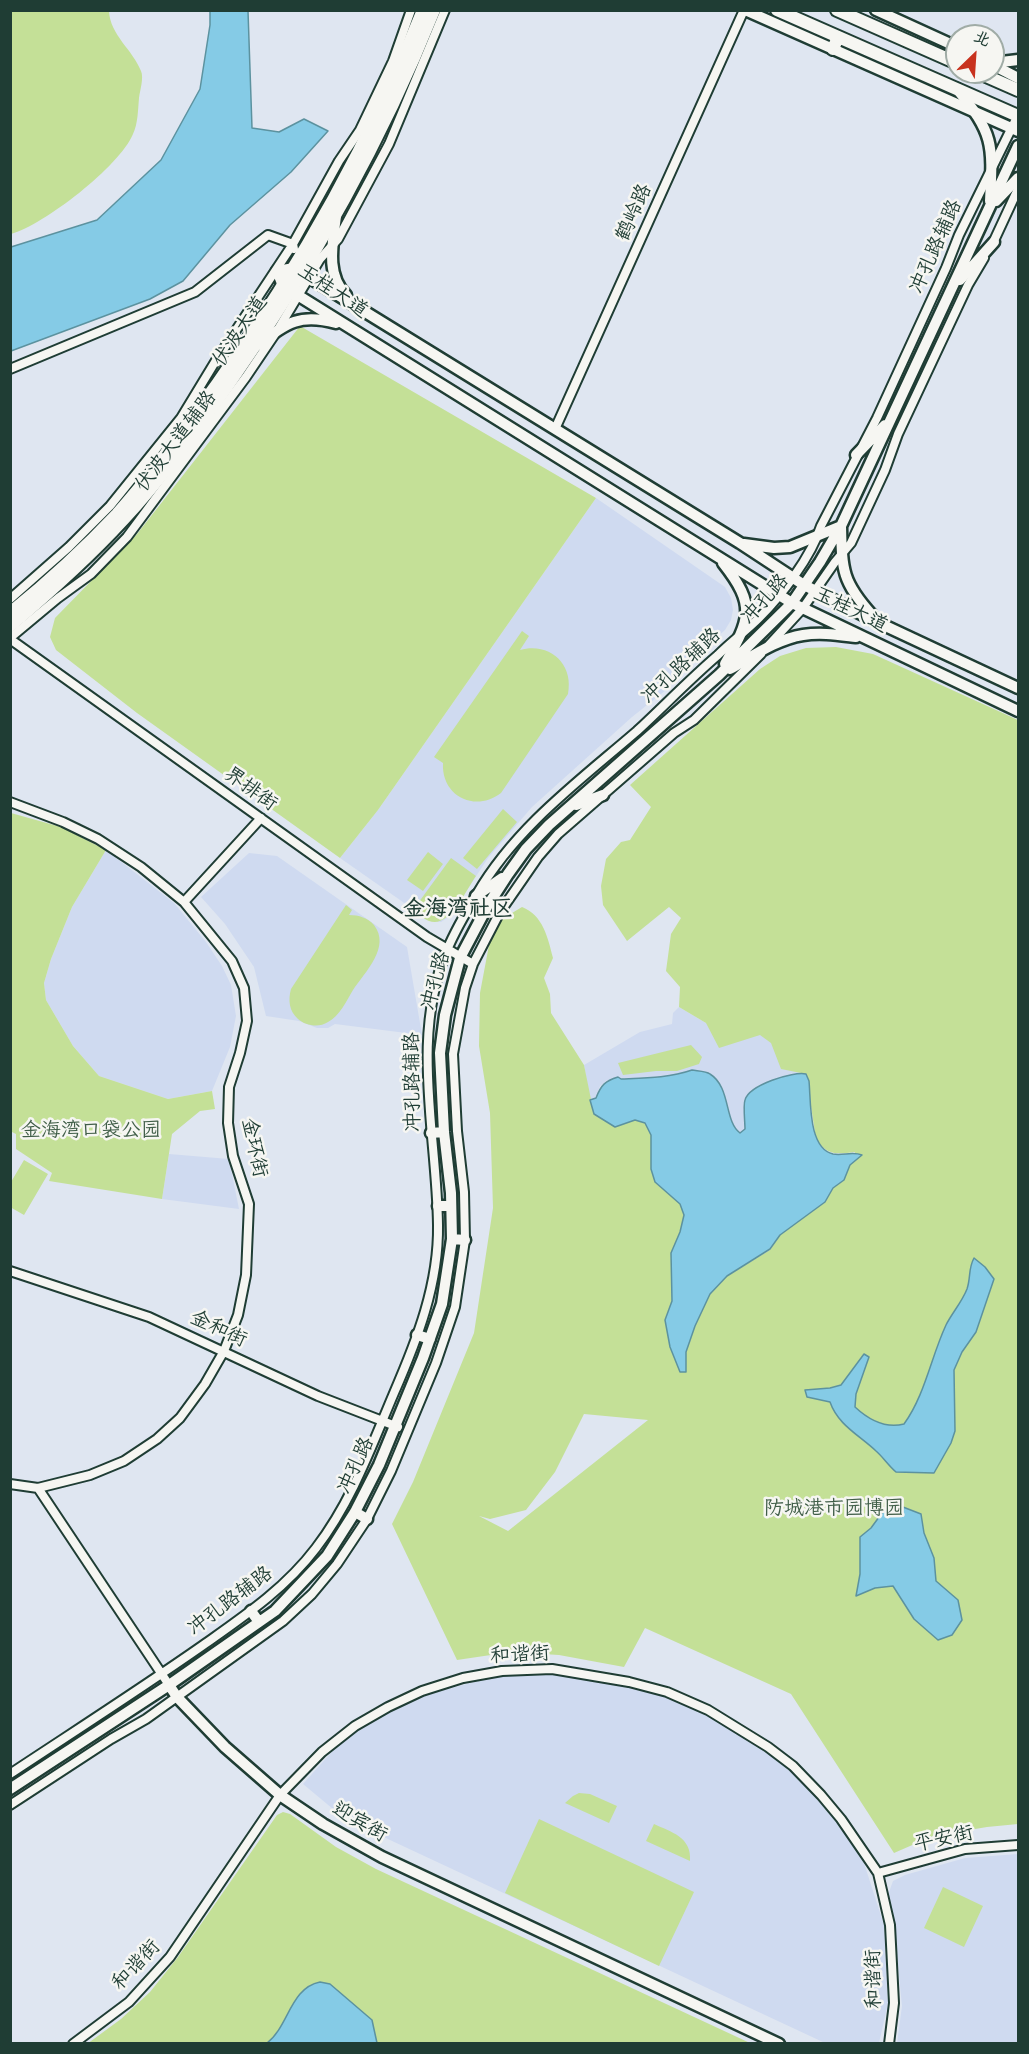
<!DOCTYPE html>
<html>
<head>
<meta charset="utf-8">
<style>
	body { margin:0 }
	#map { position:relative; width:1029px; height:2054px; overflow:hidden; background:#dfe6f1; font-family:Mynerve,"LXGW WenKai TC",sans-serif }
	canvas { display:block }
	.frame { position:absolute; inset:0; border:12px solid #1f3d34; pointer-events:none }
	.north { position:absolute; left:945px; top:24px; width:60px; height:60px; box-sizing:border-box; background:#f6f6f2; border:2px solid #a0aca6; border-radius:50%; rotate:25deg; font-size:16px; font-weight:700; line-height:24px; text-align:center; color:#1f3d34 }
	.north::after { content:''; display:block; margin:auto; width:21px; height:27px; background:#c8321e; clip-path:polygon(50% 0,100% 100%,50% 72%,0 100%) }
</style>
</head>
<body>
<div id="map">
<canvas width="1029" height="2054"></canvas>
<div class="frame"></div>
<div class="north">北</div>
</div>
<script>
const ctx = document.querySelector('canvas').getContext('2d');
ctx.lineJoin = 'round';
function fillPath(path, color) {
  ctx.fillStyle = color;
  ctx.fill(path, 'evenodd');
}
function trace(path, color, width, dash) {
  ctx.strokeStyle = color;
  ctx.lineWidth = width;
  ctx.lineCap = dash ? 'butt' : 'round';
  ctx.setLineDash(dash || []);
  ctx.stroke(path);
}
function write(font, color, halo, rows, align = 'center') {
  ctx.font = font + ' Mynerve,"LXGW WenKai TC",sans-serif';
  ctx.lineWidth = 5;
  ctx.setLineDash([]);
  ctx.textBaseline = 'middle';
  ctx.strokeStyle = halo;
  ctx.fillStyle = color;
  for (const [text, x, y, turn = 0] of rows) {
    ctx.save();
    ctx.translate(x, y);
    ctx.rotate((+turn || 0) * Math.PI / 180);
    ctx.textAlign = isNaN(turn) ? turn : align;
    if (halo) ctx.strokeText(text, 0, 0);
    ctx.fillText(text, 0, 0);
    ctx.restore();
  }
}
const built = new Path2D(`
	M596,498L725,587L731,598L733,610L731,620L725,630L685,666L666,690L632,717L532,807L488,858L450,916L441,922L430,921L340,858L378,810Z
	M106,850L174,903L206,942L222,966L231,985L236,1016L230,1047L212,1091L168,1099L99,1076L73,1046L46,1000L44,983L51,959L72,907Z
	M249,853L277,856L407,947L422,1035L335,1024L328,1028H317L299,1021L266,1016L254,967L225,924L201,897Z
	M811,994L809,1081L744,1101L745,1129L740,1133L734,1128L692,1070L678,1075L663,1076L621,1079L618,1077L606,1081L600,1086L596,1098L590,1100L584,1065L640,1032L672,1024L673,1013L679,1007L706,1023Z
	M169,1154L229,1159L239,1209L162,1199Z
	M546,1672L605,1678L681,1699L747,1737L789,1769L839,1821L863,1860L884,1925L888,2003L879,2043H825L345,1819L303,1784L346,1736L411,1699L496,1676Z
	M1018,1854V2043H897L902,2006L894,1924L888,1895L893,1881L905,1875L965,1858Z`);
const green = new Path2D(`
	M10,11H109C110,35 133,50 141,71C144,78 140,90 139,98C138,109 138,124 133,134C120,166 44,225 11,234Z
	M300,326L596,498L378,810L340,858L137,713L56,650L50,637L55,618L137,534Z
	M522,631L529,636L520,650C550,642 574,664 568,694L501,793C475,813 441,796 443,763L434,757Z
	M836,647L873,654L1018,720V1824L987,1827L933,1836L894,1853L791,1694L645,1628L624,1667L559,1655L511,1652L457,1660L392,1524L413,1482L474,1333L493,1208L490,1113L479,1046L480,993L489,945L502,919L522,907C543,915 548,938 553,958L544,978L550,994L551,1013L584,1065L594,1114L615,1127L635,1120L645,1123L651,1135V1169L655,1182L680,1204L684,1215L680,1232L671,1253L672,1301L665,1320L686,1372V1352L695,1326L710,1294L727,1276L770,1250L780,1235L825,1202L833,1188L844,1180L855,1152C837,1154 827,1156 816,1139L806,1074L781,1069L771,1043L760,1035L719,1048L706,1023L679,1007L680,987L666,971L671,934L681,918L669,907L627,941L603,905L601,886L606,859L621,842L630,840L651,807L630,785L760,669L780,656L806,648ZM584,1414L648,1420L508,1531L479,1516L490,1519L526,1510L555,1472Z
	M503,809L517,822L477,869L463,858Z
	M11,813L61,827L106,850L72,907L51,959L44,983L46,1000L73,1046L99,1076L168,1099L212,1091L215,1109L200,1111L172,1134L162,1199L49,1181L52,1173L16,1149V1134L10,1131Z
	M428,852L443,864L423,891L407,880Z
	M451,858L476,876C466,890 449,929 429,921C423,919 418,913 413,910Z
	M346,905L352,910L349,915C359,915 368,918 374,925C391,947 365,972 353,990C347,1000 339,1017 328,1022C319,1028 306,1026 298,1019C289,1011 288,1000 291,989Z
	M691,1045L702,1057L699,1064L677,1071H656L623,1075L618,1063Z
	M24,1160L48,1174L24,1215L10,1207L11,1182Z
	M579,1793L590,1794L617,1806L609,1823L565,1803L573,1796Z
	M283,1812L290,1814L336,1847L376,1869L750,2043L87,2044L121,2019L150,1992L178,1957L277,1815Z
	M539,1819L694,1892L659,1966L505,1893Z
	M654,1824C671,1832 692,1837 690,1861L646,1841Z
	M943,1887L983,1906L964,1947L924,1928Z`);
const water = new Path2D(`
	M210,11H248L252,128L279,132L304,119L328,131L291,172L230,225L183,281L150,299L11,351V247L97,220L161,160L200,89L210,25Z
	M692,1070C697,1071 706,1071 710,1074C731,1087 724,1121 740,1133L745,1129C745,1122 743,1105 745,1100C749,1085 793,1071 806,1074L809,1081C811,1101 808,1148 833,1154C843,1156 852,1151 862,1155L850,1165L844,1180L833,1188L825,1202L780,1235L770,1249L727,1276L710,1294L695,1326L686,1352V1372H680L670,1347L665,1320L672,1301L671,1253L680,1232L684,1215L680,1204L655,1182L651,1169V1135L645,1123L635,1120L615,1127L594,1114L590,1100L596,1098C601,1085 605,1081 618,1077L621,1079C645,1078 669,1078 692,1070Z
	M974,1258L985,1267L994,1279L976,1332L962,1352L954,1370L955,1431L951,1443L934,1473L896,1472C888,1465 883,1457 876,1451C859,1435 838,1425 830,1402L807,1397L805,1390L830,1388L841,1385L864,1354L869,1357L856,1394L855,1407C869,1420 885,1429 904,1424C925,1395 931,1357 946,1325C952,1313 962,1302 967,1289C971,1277 968,1269 974,1258Z
	M890,1502L921,1514L924,1533L934,1558L936,1581L958,1600L962,1620L952,1635L938,1640L914,1619L893,1586L875,1588L856,1596L860,1574V1537L871,1528Z
	M320,1982L330,1984L372,2020L377,2043H267C289,2026 290,1988 320,1982Z`);
const minor = new Path2D(`
	M992,245L1018,189
	M10,369L195,292L268,235L293,244L294,249
	M555,429L744,10
	M10,599L69,547L110,506L181,418L215,362L293,244L339,161L360,130L393,61L411,10
	M10,638L58,598L91,574L127,537L246,377L277,331L320,259L338,239L389,144L445,10
	M10,639L427,937L473,964
	M769,645L803,608L835,562L851,543L885,470L898,434L968,285L984,258
	M10,802L63,822L98,839L141,867L184,902L232,961L244,988L247,1021L240,1053L229,1087L228,1123L233,1156L249,1204L246,1275L238,1315L224,1351L205,1384L180,1418L157,1439L124,1461L90,1475L38,1488L10,1484
	M184,902L261,818
	M10,1271L149,1317L318,1396L398,1427
	M38,1488L169,1685
	M10,1774C75,1731 139,1690 202,1646C243,1617 285,1589 316,1548C352,1501 371,1447 394,1393C417,1340 439,1284 438,1225C437,1135 410,1037 447,950C455,931 466,912 477,894C516,827 579,781 637,731C664,706 690,679 718,655C731,642 746,631 759,618C782,595 811,557 821,526L877,418L946,268L959,235L1018,115
	M10,1805L111,1739L146,1719L283,1621L312,1594L337,1564L367,1519L391,1471L436,1363L455,1307L465,1240L464,1192L457,1131L453,1054L465,988L473,964L500,912L538,857L558,834L674,733L694,720L761,654
	M878,1873L965,1849L1018,1845
	M73,2044L129,2002L170,1957L280,1795L322,1752L355,1726L388,1707L422,1691L463,1678L502,1671L552,1669L629,1682L667,1692L708,1710L768,1747L793,1766L821,1795L841,1819L878,1873L890,1925L894,2003L889,2044`);
const tertiary = new Path2D(`
	M745,10L1018,131
	M876,10L957,47
	M993,65L1018,78`);
const secondary = new Path2D(`
	M993,63L1018,60
	M957,89C994,134 993,144 990,201
	M996,201L1018,178
	M336,216C333,242 325,274 346,295
	M960,280L994,242
	M258,345C287,323 299,313 336,323
	M856,455L885,425
	M841,526C842,570 842,582 872,615
	M744,544L774,548L790,547L841,526
	M723,563C757,606 750,619 725,664
	M730,669C753,656 777,639 803,635C821,632 839,635 856,637
	M1018,688L877,622L804,585L740,543L294,268L277,271L283,286L792,603L1018,711
	M576,805L603,795
	M476,896L502,878
	M431,1133L444,1132
	M438,1206H451
	M452,1239L465,1240
	M417,1335L430,1339
	M355,1512L367,1519
	M251,1611L259,1622
	M169,1685L177,1697L225,1747L280,1795L323,1824L382,1857L779,2044
	M10,1789L169,1685L275,1611L327,1556L355,1512L379,1465L423,1358L442,1304L452,1239L451,1193L444,1132L440,1053L445,1015L460,958L488,905L508,874L526,849L549,825L719,675L792,603L820,562L841,526L1018,146`);
const primary = new Path2D(`
	M777,10L1018,116
	M837,10L957,63
	M833,49L838,37
	M977,72L1018,90
	M10,613C48,582 84,549 117,514C153,474 185,428 217,384C300,267 370,143 423,10
	M10,626C50,592 88,558 123,520C161,479 194,433 226,388C309,270 380,145 434,10`);
const streetNames = [
	["鹤岭路",635,213,-66],
	["冲孔路辅路",937,247,-66],
	["玉桂大道",332,292,34],
	["伏波大道",241,332,-56],
	["伏波大道辅路",177,442,-53],
	["冲孔路",766,600,-48],
	["玉桂大道",850,611,26],
	["冲孔路辅路",682,667,-43],
	["界排街",250,790,36],
	["冲孔路",437,981,-75],
	["冲孔路辅路",414,1082,-91],
	["金环街",253,1148,78],
	["金和街",218,1330,25],
	["冲孔路",357,1466,-65],
	["冲孔路辅路",231,1602,-37],
	["和谐街",520,1656,-3],
	["迎宾街",359,1823,30],
	["平安街",944,1840,-12],
	["和谐街",137,1966,-47],
	["和谐街",875,1979,-91]
];
const parkNames = [
	["金海湾口袋公园",91,1132],
	["防城港市园博园",834,1510]
];
const quarterNames = [
	["金海湾社区",458,910]
];
fillPath(built, '#cfdaf0');
fillPath(green, '#c4e097');
fillPath(water, '#85cbe6');
trace(water, '#5c929f', 1.5);
trace(minor, '#1f3d34', 12);
trace(tertiary, '#1f3d34', 15);
trace(secondary, '#1f3d34', 15);
trace(primary, '#1f3d34', 16);
trace(minor, '#f6f6f2', 8);
trace(tertiary, '#f6f6f2', 10);
trace(secondary, '#f6f6f2', 10);
trace(primary, '#f6f6f2', 12);
write('20px', '#1f3d34', '#f6f6f2', streetNames);
write('20px', '#405e48', '#f6f6f2', parkNames);
write('bold 22px', '#1f3d34', '#f6f6f2', quarterNames);
</script>
</body>
</html>
